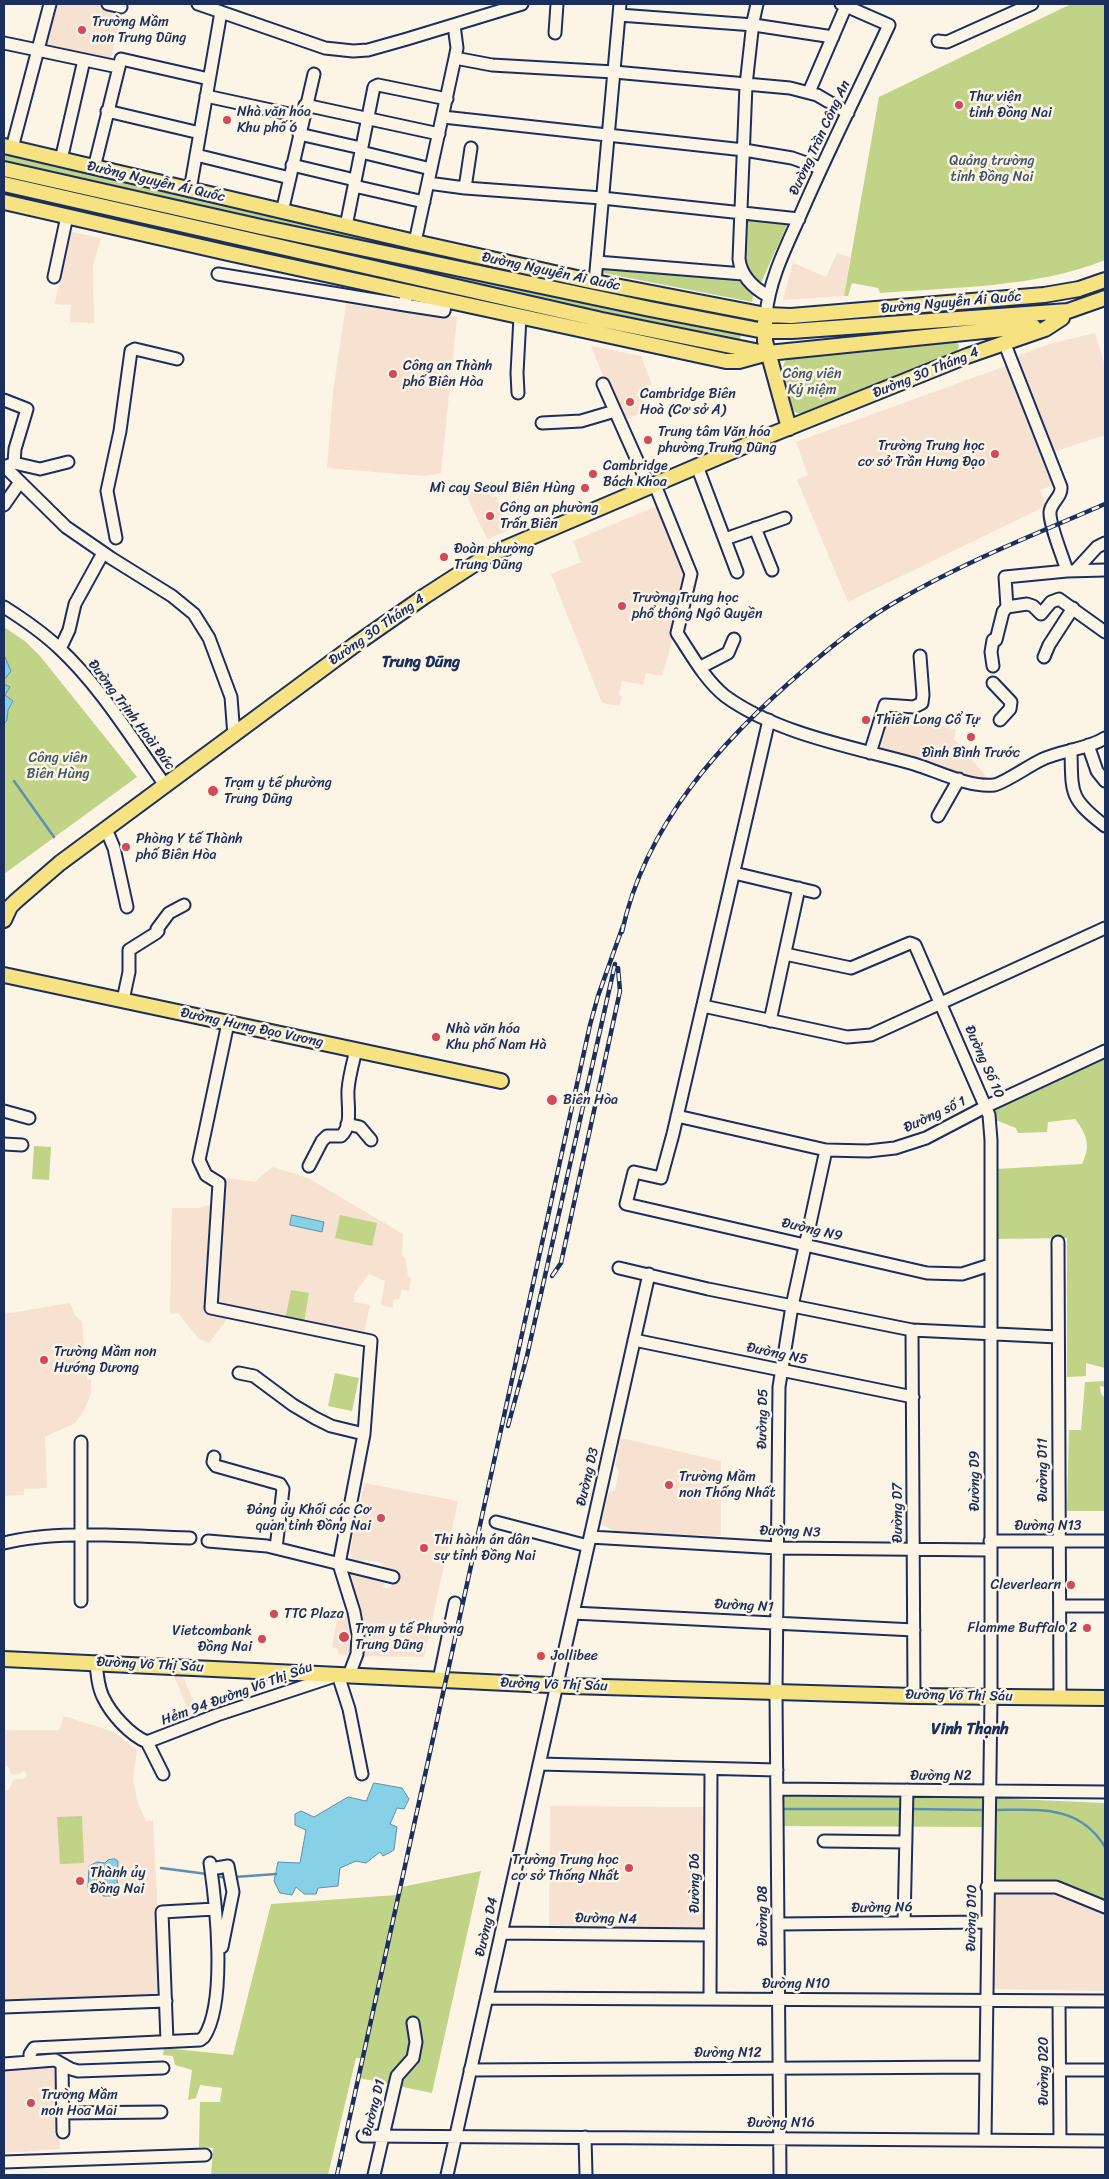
<!DOCTYPE html>
<html>
<head>
<meta charset="utf-8">
<style>
	body { margin:0 }
	#map { position:relative; width:1109px; height:2179px; overflow:hidden; background:#fcf5e5; font-family:Sriracha,sans-serif }
	canvas { display:block }
	.frame { position:absolute; inset:0; border:5px solid #1b2f5e; pointer-events:none }
</style>
</head>
<body>
<div id="map">
<canvas width="1109" height="2179"></canvas>
<div class="frame"></div>
</div>
<script>
const ctx = document.querySelector('canvas').getContext('2d');
ctx.lineJoin = 'round';
function fillPath(path, color) {
  ctx.fillStyle = color;
  ctx.fill(path, 'evenodd');
}
function trace(path, color, width, dash) {
  ctx.strokeStyle = color;
  ctx.lineWidth = width;
  ctx.lineCap = dash ? 'butt' : 'round';
  ctx.setLineDash(dash || []);
  ctx.stroke(path);
}
function write(font, color, halo, rows, align = 'center') {
  ctx.font = font + ' Sriracha,sans-serif';
  ctx.lineWidth = 5;
  ctx.setLineDash([]);
  ctx.textBaseline = 'middle';
  ctx.strokeStyle = halo;
  ctx.fillStyle = color;
  for (const [text, x, y, turn = 0] of rows) {
    ctx.save();
    ctx.translate(x, y);
    ctx.rotate((+turn || 0) * Math.PI / 180);
    ctx.textAlign = isNaN(turn) ? turn : align;
    if (halo) ctx.strokeText(text, 0, 0);
    ctx.fillText(text, 0, 0);
    ctx.restore();
  }
}
const built = new Path2D(`
	M54,4H95L122,11L110,62L42,48Z
	M63,230L101,238L93,266L94,323L70,322L71,305L55,304L60,279L53,277Z
	M837,253L850,257L844,296L783,300L793,263L826,277Z
	M346,304L457,317L441,473L424,476L327,468L333,392Z
	M1095,333L1105,366V435L1053,452L1015,357L1049,344Z
	M591,346L641,356L652,384L638,390L646,411L624,420L613,400Z
	M1008,365L1054,485L1040,490L1046,506L848,602L797,480L808,475L796,442Z
	M485,487L492,498L496,496L510,530L487,539L466,494Z
	M659,505L687,567L674,634L662,676L646,673L643,685L622,681L619,695L622,696L619,706L602,703L551,574L581,562L573,541Z
	M887,710L956,730L954,739L991,782L977,780L874,750Z
	M273,1167L308,1178L403,1234L402,1256L405,1257L408,1276L411,1278L409,1291L402,1289L399,1300L394,1299L392,1308L381,1305L385,1281L369,1274L355,1293L354,1302L370,1305L364,1334L304,1323L309,1294L291,1290L285,1319L213,1306L222,1177L255,1182L262,1175Z
	M215,1203L209,1308L231,1314L209,1343L199,1339L178,1313L170,1314L172,1208H199Z
	M70,1303L75,1315L82,1322L87,1380L91,1379V1393L84,1411L75,1423L45,1437L47,1488L24,1489V1495L4,1496V1314Z
	M621,1438L721,1461V1536L618,1532L604,1526L601,1523L609,1492L615,1490L619,1471L615,1465Z
	M364,1483L458,1501L424,1657L361,1656L345,1577L352,1573L385,1580L383,1588H391L394,1572L382,1569L383,1563L365,1560L363,1563L354,1562L350,1552Z
	M350,1612L354,1623L352,1655L338,1654V1649L332,1647L338,1614Z
	M172,1671L181,1672L201,1718L193,1722Z
	M64,1716L114,1732L137,1750L133,1779L137,1800L146,1822L153,1820L162,1996L4,2003V1791L9,1789L14,1779H23L27,1775L24,1771L19,1774H11L8,1766H4V1730H59Z
	M550,1806L708,1807L707,1932L549,1930Z
	M990,1890H1056L1105,1910V1991L990,1989Z
	M54,2064L59,2067L60,2149L4,2153V2067Z`);
const green = new Path2D(`
	M1071,4H1105V260C1035,288 955,287 880,293L878,288L852,283L848,296H844L879,97Z
	M4,151L406,245L405,251L285,227L4,163Z
	M4,174L403,261L401,269L4,179Z
	M4,189L399,278L398,285L4,196Z
	M744,217L788,223L760,285H757L742,266Z
	M425,249L738,315L736,321L423,255Z
	M603,265L742,278L754,291L752,302L603,273Z
	M427,267L742,332L739,342L601,315L426,274Z
	M422,284L727,350L726,355L420,289Z
	M954,340L959,345L958,350L954,353L805,414L796,413C789,407 781,376 783,367C784,362 786,360 790,358Z
	M4,627L26,642L40,656L137,777L4,874Z
	M1105,1055V1368L1086,1363V1376L1067,1377V1238L995,1239L996,1169L1082,1164C1091,1146 1087,1134 1075,1119L1048,1122L1047,1132L1018,1133L1016,1128L993,1119L991,1108Z
	M34,1146L51,1147L49,1180L32,1179Z
	M340,1215L377,1223L372,1246L335,1238Z
	M291,1290L309,1293L304,1323L285,1319Z
	M335,1373L359,1378L352,1411L328,1406Z
	M1105,1381V1387L1100,1386L1101,1394L1105,1398V1511H1067L1069,1430H1081L1085,1382Z
	M985,1790V1827L779,1826V1792Z
	M991,1798L1105,1803V1904L1057,1884H991Z
	M82,1816L84,1863L60,1864L57,1817Z
	M481,1871L432,2093L359,2078L401,1887Z
	M397,1895L361,2058H356L328,2175H211L213,2148L199,2147L200,2102H220L222,2088L200,2085L196,2098L188,2100L192,2070L175,2065L173,2056L163,2055L164,2048L233,2055L271,1904Z`);
const water = new Path2D(`
	M4,655L11,671L4,680V684L10,687L5,695L13,701L8,710L7,720L4,724Z
	M292,1215L324,1222L322,1232L290,1225Z
	M374,1783L402,1788L409,1799L404,1809L397,1808L390,1824L397,1827L394,1850L383,1856L380,1852L366,1863L356,1861L340,1868L338,1886L318,1888L316,1894H304L296,1887L292,1895L280,1893L274,1881L278,1862L300,1863L306,1830L295,1825V1814L301,1811L314,1817L348,1797L366,1801Z
	M115,1859L118,1861L117,1888L115,1896H103L102,1889L95,1888L94,1883H96L97,1879L103,1884L108,1874L105,1867L99,1870L98,1877H95L93,1888H88L89,1866L97,1862L105,1863L108,1860Z`);
const stream = new Path2D(`
	M14,781L54,837
	M784,1809H903
	M911,1809L985,1810
	M993,1810C1038,1810 1079,1804 1105,1847
	M161,1868L207,1874
	M215,1876L227,1878
	M235,1877L276,1874`);
const minor = new Path2D(`
	M108,4L121,7
	M198,4L325,48L353,51L368,50L407,39L522,4
	M757,4L753,22L746,85L739,259C741,276 752,287 768,296
	M619,15L754,25L833,37
	M555,33L557,4
	M938,41L947,42L1032,4
	M4,43L118,67
	M455,58L492,65L614,72L790,88L817,95L848,113
	M809,92L846,6
	M206,96L303,117
	M305,105L439,134
	M107,111L200,133
	M443,117L744,150L792,158L820,168
	M299,134L361,148
	M12,148L50,4
	M361,152L431,169
	M196,155L290,178
	M61,160L84,60
	M292,165L355,180
	M94,168L121,59L209,79
	M428,183L465,188L602,198L799,219
	M354,186L424,202
	M465,188L471,148
	M190,190L221,12
	M282,212L314,74
	M346,226L374,87L378,85L447,99
	M415,242L455,58L457,48L454,25
	M597,262L743,274
	M218,274L405,305L406,292
	M54,277L67,216
	M595,282L620,4
	M405,305L444,311L446,301
	M766,315C769,281 785,249 799,218C827,153 859,90 889,25L841,4
	M1004,342L1061,487C1062,497 1051,502 1050,512C1049,524 1063,557 1067,571
	M603,384L649,487
	M518,393L517,373L520,317
	M4,400L27,409L15,449L14,463
	M542,423L581,421L615,411
	M4,466L66,527L111,558L172,596L194,614L209,638L231,697L234,736
	M7,466L14,463L40,469L68,462
	M697,466L737,572
	M655,485L691,574L677,633C691,654 705,680 725,696C777,734 853,747 914,764C937,771 970,788 994,785C1003,784 1030,765 1041,760C1061,750 1086,750 1105,738
	M4,505L20,482
	M755,528L772,570
	M116,538L107,491L120,431L131,351L135,349L177,359
	M725,539L785,518
	M1105,570L1067,571L1005,577L1007,607L1027,604L1033,606L1041,614L1051,602L1059,599L1105,632
	M1075,571L1097,547L1105,543
	M4,607C23,619 42,632 59,648C101,687 132,739 165,785
	M996,640L1003,612L1007,607
	M60,649L69,630L75,604L103,553
	M1044,657L1049,645L1073,608
	M993,666L991,652L993,640
	M701,667L728,653L734,639
	M993,683L1011,702L1010,709L1000,720
	M769,720L673,1134L661,1178L634,1172L626,1204L927,1273L962,1274L990,1265
	M1088,745L1097,771L1105,781
	M1071,750C1072,794 1069,798 1105,826
	M870,753L885,705L914,707L922,703L923,695L920,656
	M938,816L959,779
	M106,829L114,848L127,907
	M734,873L814,892
	M785,954L851,968L910,943L915,945L989,1115L991,1140V1697L985,2140
	M123,1000L129,972V950L156,933L158,931L157,929L169,913L184,905
	M703,1006L847,1037L871,1035L1105,928
	M770,1021L799,888
	M228,1023L199,1160L206,1175L219,1183L211,1308L371,1341L364,1434L339,1564L354,1612L358,1634L357,1654L349,1675
	M4,1111L29,1118
	M677,1116L826,1150L868,1151L895,1148L926,1138L987,1106L1105,1051
	M347,1124L360,1127L371,1140
	M4,1144L22,1145
	M309,1166L322,1141L327,1136H341C353,1126 347,1103 348,1090C349,1076 353,1063 356,1050
	M1058,1242L1060,1697
	M619,1268L708,1289L912,1330L1058,1337
	M912,1330L914,1696
	M634,1340L913,1397
	M239,1373L254,1376L293,1405L315,1418L331,1426L364,1434
	M81,1442V1601
	M214,1457L213,1462L216,1466L280,1484L283,1489L276,1548
	M496,1522L588,1546
	M590,1537L778,1548L990,1550
	M208,1541L267,1546L393,1577
	M990,1541H1105
	M4,1543C58,1529 134,1537 190,1538
	M1060,1606H1105
	M573,1613L914,1630
	M96,1662C97,1674 98,1687 103,1697C111,1714 130,1735 147,1742L163,1774
	M439,1680L455,1603
	M147,1742L217,1715L338,1675L349,1709L362,1774
	M539,1764L777,1770
	M777,1789L1105,1792
	M824,1841L906,1842
	M211,1869L228,1866L233,1892L222,1947
	M987,1887H1056L1105,1907
	M904,1923L907,1790
	M778,1924L987,1922
	M501,1933L710,1935
	M487,1998L1105,2001
	M710,1998L711,1769
	M1059,2001L1060,2140
	M4,2007L166,2001
	M167,2041L162,1912L215,1909
	M30,2062V2054L34,2048L200,2040L204,2037C227,2002 216,1904 210,1863
	M4,2064L55,2060L71,2069L78,2071L163,2068
	M62,2065L63,2132
	M470,2070L985,2067
	M1059,2070H1105
	M62,2113L161,2112
	M363,2136L1105,2141
	M585,2137L586,2175
	M4,2162L205,2155
	M374,2175L397,2076L413,2058L416,2042L413,2023
	M447,2175L649,1274
	M780,2175L776,1693L779,1387L792,1306L826,1150`);
const major = new Path2D(`
	M4,146L415,242L595,282L766,315L791,316L1044,295L1079,289L1105,280
	M4,169L261,227L650,309L764,331H792L1068,311L1105,298
	M4,184L602,320L765,353
	M4,202L228,253L726,361H739L768,353L1033,326
	M765,322V341L789,428
	M4,920L10,907L16,901L60,863L356,644L425,596L487,556L768,436L967,356L1045,329L1062,318
	M4,975L501,1081
	M4,1659L570,1686L914,1696L1105,1698`);
const rail = new Path2D(`
	M622,932C645,824 723,739 805,669C834,644 865,619 899,600C964,562 1036,534 1105,504
	M552,1276L561,1263L620,991L618,968
	M508,1426L527,1356L615,964
	M337,2175L590,1025L598,996L623,926`);
const markers = [
	[82,30,5,"#d1495b"],
	[959,105,5,"#d1495b"],
	[227,120,5,"#d1495b"],
	[393,374,5,"#d1495b"],
	[630,402,5,"#d1495b"],
	[648,440,5,"#d1495b"],
	[995,454,5,"#d1495b"],
	[593,474,5,"#d1495b"],
	[585,488,5,"#d1495b"],
	[490,516,5,"#d1495b"],
	[444,557,5,"#d1495b"],
	[622,606,5,"#d1495b"],
	[866,720,5,"#d1495b"],
	[971,737,5,"#d1495b"],
	[213,791,6,"#d1495b"],
	[126,847,5,"#d1495b"],
	[436,1037,5,"#d1495b"],
	[552,1100,6,"#d1495b"],
	[44,1360,5,"#d1495b"],
	[669,1485,5,"#d1495b"],
	[381,1518,5,"#d1495b"],
	[424,1548,5,"#d1495b"],
	[1071,1585,5,"#d1495b"],
	[274,1614,5,"#d1495b"],
	[1087,1628,5,"#d1495b"],
	[344,1637,6,"#d1495b"],
	[262,1639,5,"#d1495b"],
	[541,1656,5,"#d1495b"],
	[629,1868,5,"#d1495b"],
	[80,1881,5,"#d1495b"],
	[31,2103,5,"#d1495b"]
];
const poiNames = [
	["Trường Mầm",92,22],
	["non Trung Dũng",92,38],
	["Thư viện",969,97],
	["tỉnh Đồng Nai",969,113],
	["Nhà văn hóa",237,112],
	["Khu phố 6",237,128],
	["Công an Thành",403,366],
	["phố Biên Hòa",403,382],
	["Cambridge Biên",640,394],
	["Hoà (Cơ sở A)",640,410],
	["Trung tâm Văn hóa",658,432],
	["phường Trung Dũng",658,448],
	["Trường Trung học",985,446,"right"],
	["cơ sở Trần Hưng Đạo",985,462,"right"],
	["Cambridge",603,466],
	["Bách Khoa",603,482],
	["Mì cay Seoul Biên Hùng",575,488,"right"],
	["Công an phường",500,508],
	["Trấn Biên",500,524],
	["Đoàn phường",454,549],
	["Trung Dũng",454,565],
	["Trường Trung học",632,598],
	["phổ thông Ngô Quyền",632,614],
	["Thiên Long Cổ Tự",876,720],
	["Đình Bình Trước",971,753,"center"],
	["Trạm y tế phường",224,783],
	["Trung Dũng",224,799],
	["Phòng Y tế Thành",136,839],
	["phố Biên Hòa",136,855],
	["Nhà văn hóa",446,1029],
	["Khu phố Nam Hà",446,1045],
	["Biên Hòa",563,1100],
	["Trường Mầm non",54,1352],
	["Hướng Dương",54,1368],
	["Trường Mầm",679,1477],
	["non Thống Nhất",679,1493],
	["Đảng ủy Khối các Cơ",371,1510,"right"],
	["quan tỉnh Đồng Nai",371,1526,"right"],
	["Thi hành án dân",434,1540],
	["sự tỉnh Đồng Nai",434,1556],
	["Cleverlearn",1061,1585,"right"],
	["TTC Plaza",284,1614],
	["Flamme Buffalo 2",1077,1628,"right"],
	["Trạm y tế Phường",355,1629],
	["Trung Dũng",355,1645],
	["Vietcombank",252,1631,"right"],
	["Đồng Nai",252,1647,"right"],
	["Jollibee",551,1656],
	["Trường Trung học",619,1860,"right"],
	["cơ sở Thống Nhất",619,1876,"right"],
	["Thành ủy",90,1873],
	["Đồng Nai",90,1889],
	["Trường Mầm",41,2095],
	["non Hoa Mai",41,2111]
];
const streetNames = [
	["Đường Trần Công An",820,138,-65],
	["Đường Nguyễn Ái Quốc",156,182,13],
	["Đường Nguyễn Ái Quốc",551,272,12],
	["Đường Nguyễn Ái Quốc",951,303,-5],
	["Đường 30 Tháng 4",926,373,-22],
	["Đường 30 Tháng 4",377,630,-35],
	["Đường Trịnh Hoài Đức",131,715,53],
	["Đường Hưng Đạo Vương",252,1028,12],
	["Đường Số 10",984,1062,66],
	["Đường số 1",935,1115,-25],
	["Đường N9",812,1230,13],
	["Đường N5",777,1354,12],
	["Đường D5",763,1419,-89],
	["Đường D11",1043,1470,-90],
	["Đường D3",588,1477,-77],
	["Đường D9",975,1481,-90],
	["Đường D7",898,1513,-90],
	["Đường N13",1048,1526],
	["Đường N3",790,1532,2],
	["Đường N1",744,1606,3],
	["Đường Võ Thị Sáu",150,1665,3],
	["Đường Võ Thị Sáu",554,1685,2],
	["Hẻm 94 Đường Võ Thị Sáu",237,1694,-20],
	["Đường Võ Thị Sáu",959,1696,1],
	["Đường N2",941,1776],
	["Đường D6",695,1883,-90],
	["Đường N6",882,1908,-1],
	["Đường D8",763,1916,-90],
	["Đường D10",972,1918,-89],
	["Đường N4",606,1919,1],
	["Đường D4",487,1927,-77],
	["Đường N10",796,1984],
	["Đường N12",728,2053],
	["Đường D20",1044,2071,-90],
	["Đường D1",374,2108,-76],
	["Đường N16",781,2123]
];
const parkNames = [
	["Quảng trường",992,161],
	["tỉnh Đồng Nai",992,177],
	["Công viên",812,374],
	["Kỷ niệm",812,390],
	["Công viên",58,758],
	["Biên Hùng",58,774]
];
const quarterNames = [
	["Trung Dũng",421,663],
	["Vinh Thạnh",970,1730]
];
fillPath(built, '#f7e1d1');
fillPath(green, '#c1d387');
fillPath(water, '#86d1e6');
trace(water, '#5b90b0', 1);
trace(stream, '#5b90b0', 2.5);
trace(minor, '#1b2f5e', 15);
trace(major, '#1b2f5e', 18);
trace(minor, '#fcf5e5', 11);
trace(major, '#f7e281', 14);
trace(rail, '#1b2f5e', 4.5);
trace(rail, '#fcf5e5', 2.5, [8]);
for (const [x, y, r, color] of markers) {
  const dot = new Path2D();
  dot.arc(x, y, r, 0, 2 * Math.PI);
  ctx.fillStyle = color;
  ctx.fill(dot);
  trace(dot, '#fcf5e5', 2);
}
write('14px', '#1b2f5e', '#fcf5e5', poiNames, 'left');
write('14px', '#1b2f5e', '#fcf5e5', streetNames);
write('14px', '#445868', '#fcf5e5', parkNames);
write('bold 16px', '#1b2f5e', '#fcf5e5', quarterNames);
</script>
</body>
</html>
